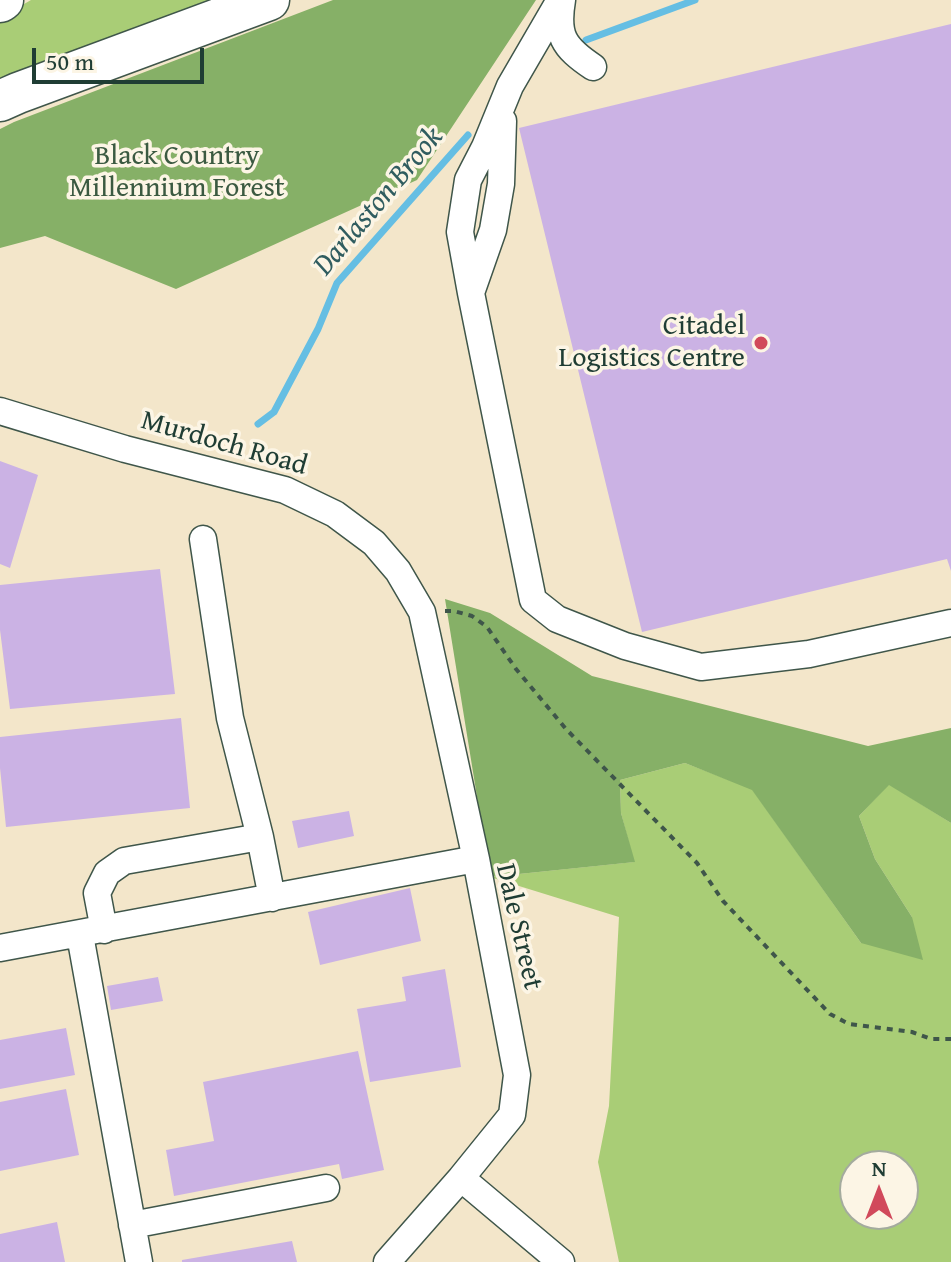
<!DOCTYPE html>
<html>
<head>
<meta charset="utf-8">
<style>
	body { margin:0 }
	#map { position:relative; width:951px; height:1262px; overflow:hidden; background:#f3e6ca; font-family:"Gentium Book Plus",serif }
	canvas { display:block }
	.north { position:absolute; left:839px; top:1150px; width:80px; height:80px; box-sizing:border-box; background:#fcf5e5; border:2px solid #a4ab9e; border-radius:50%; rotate:0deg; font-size:22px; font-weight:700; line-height:32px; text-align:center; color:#1f3d34 }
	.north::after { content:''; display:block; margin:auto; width:28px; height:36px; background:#d1495b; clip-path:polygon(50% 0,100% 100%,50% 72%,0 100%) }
	.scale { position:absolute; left:32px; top:48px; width:172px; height:36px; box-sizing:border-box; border:4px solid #1f3d34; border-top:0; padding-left:10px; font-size:24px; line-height:28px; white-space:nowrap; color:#1f3d34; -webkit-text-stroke:6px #fcf5e5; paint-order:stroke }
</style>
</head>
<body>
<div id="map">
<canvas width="951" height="1262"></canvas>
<div class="north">N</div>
<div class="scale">50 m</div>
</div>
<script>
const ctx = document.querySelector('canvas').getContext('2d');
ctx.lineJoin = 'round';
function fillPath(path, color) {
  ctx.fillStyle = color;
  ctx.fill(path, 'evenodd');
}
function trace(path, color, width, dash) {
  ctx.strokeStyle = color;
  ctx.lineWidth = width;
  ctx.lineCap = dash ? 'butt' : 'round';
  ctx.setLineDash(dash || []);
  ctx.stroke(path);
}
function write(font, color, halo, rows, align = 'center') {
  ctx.font = font + ' "Gentium Book Plus",serif';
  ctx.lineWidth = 7;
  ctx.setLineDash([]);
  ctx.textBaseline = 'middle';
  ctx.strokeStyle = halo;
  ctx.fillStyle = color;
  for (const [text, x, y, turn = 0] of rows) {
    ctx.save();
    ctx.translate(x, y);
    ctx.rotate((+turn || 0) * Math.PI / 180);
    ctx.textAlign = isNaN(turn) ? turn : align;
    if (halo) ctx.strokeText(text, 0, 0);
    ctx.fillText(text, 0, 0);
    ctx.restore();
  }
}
const green = new Path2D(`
	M31,0H236L0,90V18Z
	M685,763L752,789L861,943L912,917L875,859L859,816L889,784L951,823V1262H619L598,1162L609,1106L619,917L490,877L634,862L621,813L620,780ZM855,1166H903V1214H855Z`);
const forest = new Path2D(`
	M333,0H536L417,180L176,289L45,236L0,248V129L14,122Z
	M445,599L490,613L592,676L868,746L951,728V823L889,785L859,816L875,859L912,917L923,960L861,943L752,790L685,763L620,780L621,813L635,862L490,877Z`);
const stream = new Path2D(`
	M586,40L695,0
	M258,424L274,412L318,329L337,283L468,135`);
const building = new Path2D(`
	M951,24V571L947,559L642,632L519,128Z
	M0,461L38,475L10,568L0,564Z
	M160,569L175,694L10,709L0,630V585Z
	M181,718L190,808L6,827L0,768V737Z
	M349,811L354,836L298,848L292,821Z
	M410,888L421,941L320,965L308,912Z
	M445,969L461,1067L370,1082L357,1009L406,1001L402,977Z
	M158,977L163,1001L111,1010L107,986Z
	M66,1028L75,1075L0,1089V1040Z
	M358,1051L384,1170L342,1179L339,1164L174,1196L166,1150L214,1141L203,1082Z
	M66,1089L79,1155L0,1171V1102Z
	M57,1222L65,1262H0V1234Z
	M292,1241L297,1262H182V1260Z`);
const path = new Path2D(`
	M445,611H454L472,616L487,627L516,669L566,729L697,863L723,901L830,1014L849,1024L912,1032L931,1039H951`);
const minor = new Path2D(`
	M560,0L510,86L485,147L468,180L460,232L471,293L533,600L557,619L625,646L701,667L809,654L951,623
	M562,0C556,35 563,47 593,67
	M472,290L493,230L501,184L503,121
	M0,411L125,449L285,490L335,514L374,543L398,571L422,612L476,859
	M203,539L230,718L260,837L272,898
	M104,930L97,893L107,873L124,861L260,837
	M80,935L139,1262
	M0,948L476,859L517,1075L512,1115L461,1178L387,1262
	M461,1178L561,1262
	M132,1225L326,1188`);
const highway = new Path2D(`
	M0,2L3,0
	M0,101L18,93L269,0`);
const markers = [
	[761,343,8,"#d1495b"]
];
const parkNames = [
	["Black Country",177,157],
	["Millennium Forest",177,189]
];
const poiNames = [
	["Citadel",745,327],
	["Logistics Centre",745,359]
];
const streetNames = [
	["Murdoch Road",224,444,16],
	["Dale Street",518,927,77]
];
const waterNames = [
	["Darlaston Brook",379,202,-50]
];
fillPath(green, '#a9cd76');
fillPath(forest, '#86b067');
trace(stream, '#65bee3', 7);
fillPath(building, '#cbb2e4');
trace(minor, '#3f564a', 29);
trace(highway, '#3f564a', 43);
trace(path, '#3f564a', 4, [6, 6]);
trace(minor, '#fff', 26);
trace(highway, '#fff', 40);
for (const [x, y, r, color] of markers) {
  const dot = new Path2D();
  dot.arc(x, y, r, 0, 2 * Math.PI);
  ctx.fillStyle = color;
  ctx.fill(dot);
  trace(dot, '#fcf5e5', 3);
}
write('28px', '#3b5a41', '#fcf5e5', parkNames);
write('28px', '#1f3d34', '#fcf5e5', poiNames, 'right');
write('28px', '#1f3d34', '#fcf5e5', streetNames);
write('italic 30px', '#305d60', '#fcf5e5', waterNames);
</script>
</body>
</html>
